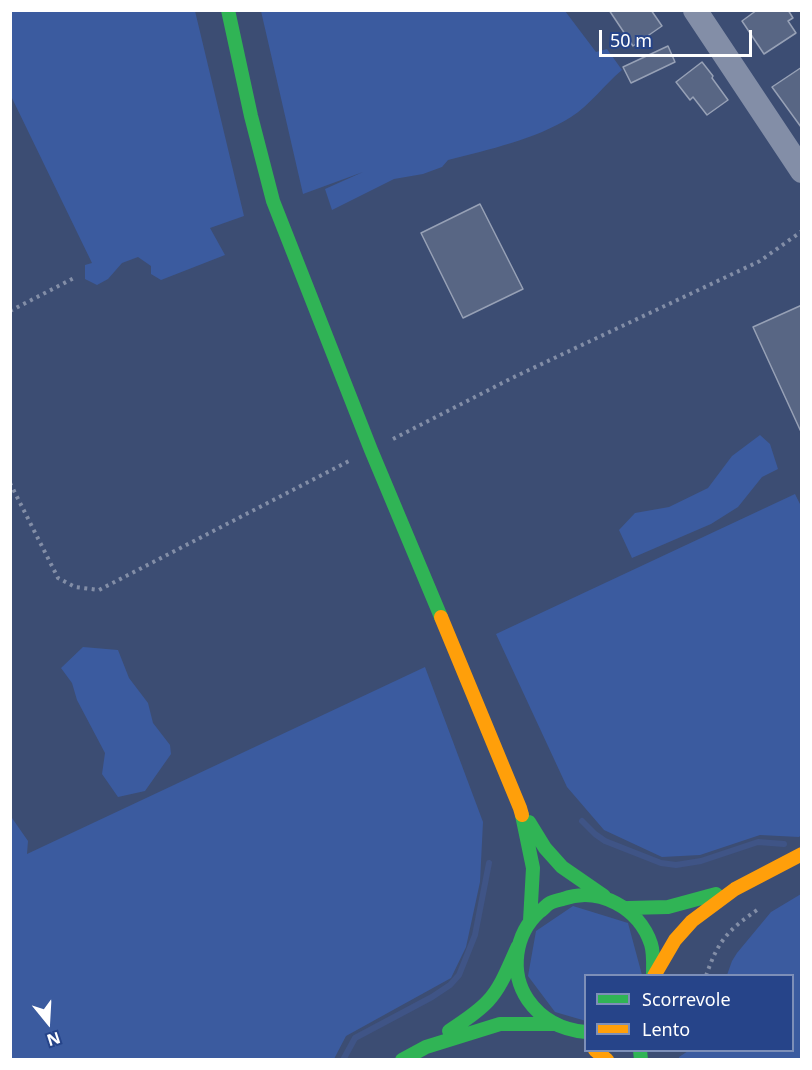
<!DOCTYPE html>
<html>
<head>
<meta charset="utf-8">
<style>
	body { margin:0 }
	#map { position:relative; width:812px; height:1070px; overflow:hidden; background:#3c4d73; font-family:"Noto Sans",sans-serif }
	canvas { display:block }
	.frame { position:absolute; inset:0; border:12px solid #fff; pointer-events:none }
	.legend { position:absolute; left:584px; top:974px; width:210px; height:78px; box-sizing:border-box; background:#264489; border:2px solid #7d8fb8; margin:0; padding:8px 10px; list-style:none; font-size:18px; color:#fff }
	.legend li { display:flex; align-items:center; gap:12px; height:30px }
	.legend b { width:30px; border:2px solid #7d8fb8 }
	.north { position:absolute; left:18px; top:992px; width:60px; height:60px; -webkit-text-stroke:4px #264489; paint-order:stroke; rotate:162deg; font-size:16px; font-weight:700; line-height:24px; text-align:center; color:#fff }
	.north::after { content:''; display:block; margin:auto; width:21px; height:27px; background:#fff; clip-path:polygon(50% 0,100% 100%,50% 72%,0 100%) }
	.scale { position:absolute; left:599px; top:30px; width:153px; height:27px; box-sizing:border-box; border:3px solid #fff; border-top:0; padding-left:8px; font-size:18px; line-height:21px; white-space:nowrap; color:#fff; -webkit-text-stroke:4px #264489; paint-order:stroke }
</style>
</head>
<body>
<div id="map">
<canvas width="812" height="1070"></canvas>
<div class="frame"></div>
<ul class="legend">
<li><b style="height:8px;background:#30b455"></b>Scorrevole</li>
<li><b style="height:8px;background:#ff9f0a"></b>Lento</li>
</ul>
<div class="north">N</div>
<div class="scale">50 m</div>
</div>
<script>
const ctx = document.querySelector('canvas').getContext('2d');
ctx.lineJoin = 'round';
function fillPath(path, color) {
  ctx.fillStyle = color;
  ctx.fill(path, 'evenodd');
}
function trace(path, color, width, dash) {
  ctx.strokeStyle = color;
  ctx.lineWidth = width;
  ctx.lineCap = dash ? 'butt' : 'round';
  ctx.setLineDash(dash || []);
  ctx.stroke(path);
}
const green = new Path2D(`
	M11,10L195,11L244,216L210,228L225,255L161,280L151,274V266L138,257L122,263L108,279L97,285L85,279V265L92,263L11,96Z
	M261,11H565L596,52L607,49L622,70C604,85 590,105 571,117C534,140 490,149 448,160L442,167L423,174L394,179L332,210L325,189L363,172L303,194Z
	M760,435L770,444L778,469L762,477L738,507L711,524L632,558L619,530L635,513L669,507L708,488L732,456Z
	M795,494L802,508L801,835L799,837L760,835L700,855L662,857L604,830L567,787L496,634Z
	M83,647L118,650L129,678L148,703L153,723L170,745L171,754L145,791L118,797L102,774L105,753L77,700L72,683L61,668Z
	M425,667L483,822L480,882L466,947L451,978L346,1036L334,1059H11V819L12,818L28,841L27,854Z
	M801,894V1059H679V1057L688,1051L792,1050V976L727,975L732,961L737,953L771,912Z
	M573,906L628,923L642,975L586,976V1021L555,1012L528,976L536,931Z`);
const stream = new Path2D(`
	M582,821L595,834L605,841L661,863L676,865L701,861L758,842L784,844
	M343,1060L355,1038L432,997L450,985L459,975L475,935L489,863`);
const building = new Path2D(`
	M609,10H651L662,26L633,46Z
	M757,10H788L793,18L788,21L796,33L764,54L742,21Z
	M668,46L675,62L631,83L623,67Z
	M702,62L713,76L712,78L728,100L707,115L693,97L690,100L676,82Z
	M802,67V127H801L772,87Z
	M480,204L523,289L463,318L421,233Z
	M802,305V434L753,327Z`);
const path = new Path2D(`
	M10,311L76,277
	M393,439L512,378L760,261L802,231
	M10,483L58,578L75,587L99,590L349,461
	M706,976C718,940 729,929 760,908`);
const street = new Path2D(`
	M695,10L802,171`);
const fast = new Path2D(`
	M228,10L251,116L273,201L371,450L441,617
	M522,815L533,868L530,921
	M529,822L545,848L562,867L604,896
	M628,908L668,907L716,894
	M449,1031C462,1022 477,1013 488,1001C502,986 509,965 518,946
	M586,1032C562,1030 542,1020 528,1000C509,972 515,934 539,912C543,910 546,905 550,903C554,901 559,900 563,899C599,886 639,908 651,944C654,953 653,966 653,976
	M640,1050L641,1060
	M402,1060L426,1047L500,1024H554`);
const slow = new Path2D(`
	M441,617L520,808L522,815
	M654,976L675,940L692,921L735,889L802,854
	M595,1050L607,1060`);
fillPath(green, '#3b5b9f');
trace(stream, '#3f5486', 6);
fillPath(building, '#586684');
trace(building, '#97a1b6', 1.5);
trace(path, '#838ea7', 4, [3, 4.5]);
trace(street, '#838ea7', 24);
trace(fast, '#30b455', 14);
trace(slow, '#ff9f0a', 14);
</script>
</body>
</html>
